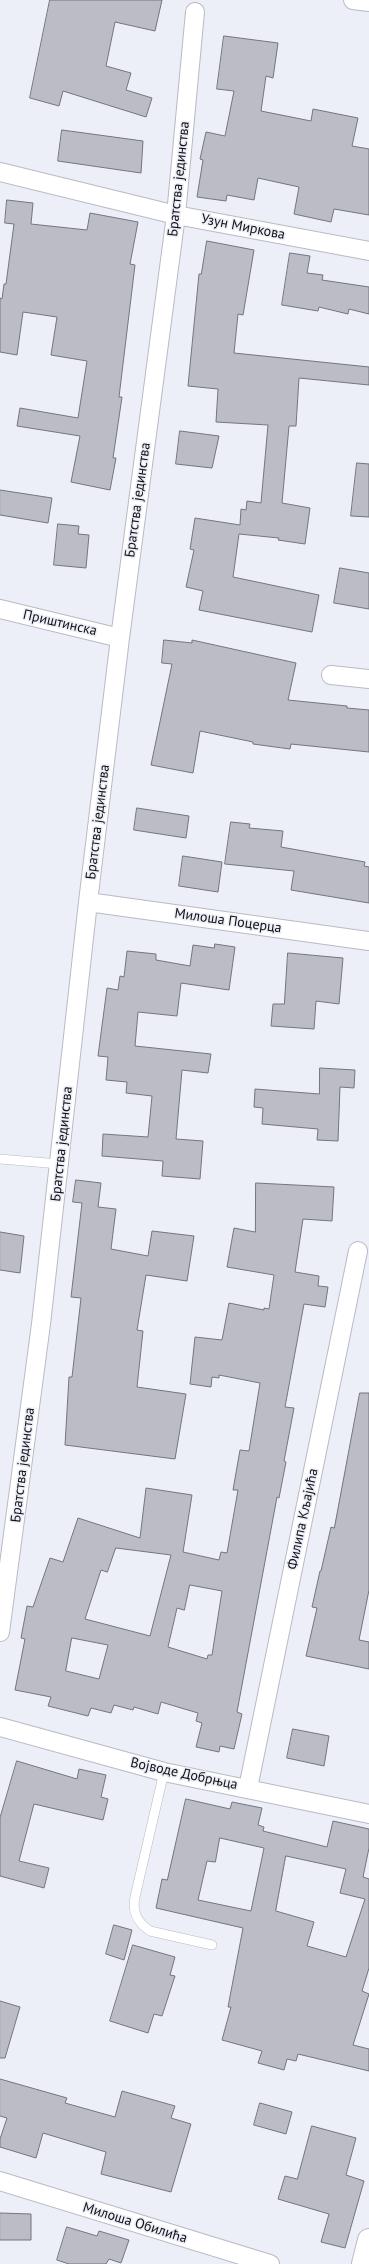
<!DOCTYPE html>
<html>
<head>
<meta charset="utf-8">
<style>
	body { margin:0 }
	canvas { display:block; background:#eceef8 }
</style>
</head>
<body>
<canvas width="369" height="2264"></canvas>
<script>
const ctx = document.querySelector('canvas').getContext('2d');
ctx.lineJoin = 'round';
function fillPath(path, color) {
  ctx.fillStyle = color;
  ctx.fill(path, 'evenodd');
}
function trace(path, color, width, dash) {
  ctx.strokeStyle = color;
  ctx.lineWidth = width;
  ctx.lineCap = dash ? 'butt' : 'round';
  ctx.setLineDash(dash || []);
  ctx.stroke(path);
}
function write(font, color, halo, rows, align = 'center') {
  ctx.font = font + ' "PT Sans",sans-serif';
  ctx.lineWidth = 3;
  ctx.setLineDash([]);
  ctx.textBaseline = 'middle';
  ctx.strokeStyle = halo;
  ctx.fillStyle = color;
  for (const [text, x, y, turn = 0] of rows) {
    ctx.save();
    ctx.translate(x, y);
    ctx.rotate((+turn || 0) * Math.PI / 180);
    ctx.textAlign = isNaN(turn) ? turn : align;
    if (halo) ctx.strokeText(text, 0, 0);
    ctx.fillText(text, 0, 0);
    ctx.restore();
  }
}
const building = new Path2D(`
	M50,0H162L155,31L115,22L106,66L131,73L126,90L152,98L146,117L63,91L59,106L30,98Z
	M224,36L278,43L273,78L266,76L261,111L311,121L313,109L358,118L352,146L369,149V215L334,209L331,222L294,214L299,187L258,178L254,200L227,195L226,201L197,197L203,160L200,159L206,132L225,136L234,91L217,89Z
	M62,130L143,141L141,173L58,161Z
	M7,200L33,203L31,224L87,230L90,213L138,222L130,264L135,265L119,397H122L113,458H116L110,490L71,482L80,436L17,426L20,408L78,418L87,361L51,355L57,317L23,312L17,355L0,352V298L2,299L4,284H6L14,224L5,223Z
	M207,241L254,250L243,315L238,314L234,353L369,367V385L299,378L296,426H289L282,503L310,508L305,544L278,540L279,538L239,534L233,577L319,595L312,632L199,610L203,591L186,587L194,550L190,549L195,518L240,525L241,509L246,510L247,501L261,503L268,425L216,422L218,389L188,386L199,274H201Z
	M290,253L310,256L307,273L323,275L322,280L369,287V314L349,309L348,314L319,307L318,311L282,305Z
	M180,431L219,436L212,468L176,464Z
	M357,463L369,464V517L351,516Z
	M0,490L52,498L48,523L0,515Z
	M58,524L79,526L78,534L89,535L86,568L54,565Z
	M340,568L369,573V609L334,603Z
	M164,640L192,643V640L296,663L288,700L347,706V708L369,710V752L291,744L290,749L253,744V742L200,731L193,773L151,765L172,664L162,663Z
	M137,808L189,816L186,838L134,830Z
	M231,822L250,824L249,828L283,831L281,847L365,862L364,866L369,867V903L291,890L294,871L225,864Z
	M183,856L222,862L218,892L179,886Z
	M215,944L235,947L229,990L181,983L177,1016L138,1012L135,1046L211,1054L208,1073L182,1070L176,1139L203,1141L200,1179L162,1176L163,1161L102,1156L103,1134L148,1137L152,1096L126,1093L127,1082L106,1080L108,1057L98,1056L107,988L118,990L120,976L124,977L127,951L156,954V960L190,966L193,945L214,948Z
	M288,953L343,958L339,1004L316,1001L314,1029L271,1026L273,1004H284Z
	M320,1068L355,1070L354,1088L340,1087L338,1141L317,1140L318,1129L262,1124L263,1108L254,1107L255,1089L319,1094Z
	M76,1180L101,1183L98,1207L116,1209L111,1249L148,1256L152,1231L194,1236L187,1281L146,1275L137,1330L143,1331L137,1387L186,1394L175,1459L65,1445L69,1377H72L81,1298L71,1297L82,1203L73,1202Z
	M256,1183L334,1187L332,1221L303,1219L295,1272L319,1276L318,1286L328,1287L325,1307L304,1304L285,1407L294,1408L284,1461L286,1462L279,1498L277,1497L237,1712L242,1714L234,1749L220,1746L219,1752L196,1747L202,1723L196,1721L198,1713L161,1702L158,1714L134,1707L133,1710L114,1705L111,1713L91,1708L88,1716L48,1706L51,1697L15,1690L25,1639L21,1638L27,1606L33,1607L50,1558L63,1562L78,1518L140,1538L146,1488L192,1495L183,1552L219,1560L221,1552L227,1553L238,1490H233L240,1450L249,1451L260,1383L219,1375V1378L212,1377L211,1387L190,1384L195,1337L222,1340L229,1303L264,1310V1308L269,1309L274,1275L227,1267L234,1228L255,1232ZM116,1548L171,1555L150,1636L85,1619L101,1570L107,1572ZM190,1585L222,1591L212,1655H208L207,1659L168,1647L177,1608L184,1610ZM72,1638L108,1645L99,1679L66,1671Z
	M0,1232L24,1236L20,1273L0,1270Z
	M360,1393H369V1590L359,1640L369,1642V1669L306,1656L317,1608L312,1607L320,1571H321L331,1527L334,1528Z
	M293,1729L329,1736L324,1766L287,1758Z
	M17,1761L77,1779L79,1769L106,1775L101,1797L108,1799L103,1820L34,1804L19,1861L49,1868L44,1888L0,1876V1818Z
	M186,1799L230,1809L232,1802L262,1808L258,1825L264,1827L263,1831L327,1847L333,1821L369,1829V1848L363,1877L369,1879V1968L362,1991L369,1994L353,2045L369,2049V2071L298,2054L296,2061L287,2059L284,2070L258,2063L262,2051L222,2040L231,2007H228L243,1928L156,1908L162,1879L167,1880ZM220,1838L264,1848L251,1911L198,1900L207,1861L215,1862ZM286,1856L346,1869L340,1893L365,1899L346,1957L307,1946L314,1922L276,1911Z
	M114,1925L132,1930L124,1960L106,1954Z
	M133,1945L175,1957L170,1975L175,1976L162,2016L154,2014L148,2033L110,2021Z
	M0,2001L20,2007L5,2058H0Z
	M0,2079L67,2098L65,2103L115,2117L122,2091L175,2106L171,2118L191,2124L171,2192L101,2174L106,2152L43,2133L36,2158L0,2147V2139L7,2118L0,2116Z
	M260,2103L292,2112L286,2134L254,2125Z
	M312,2126L356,2138L346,2175L364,2181L345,2248L321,2242L329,2214L278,2199L285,2176L297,2179Z
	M0,2213L31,2214V2240H0Z
	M67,2227L97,2236L99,2231L129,2240L121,2263L109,2259L106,2264H69L57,2260Z`);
const lane = new Path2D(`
	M0,1159L59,1164
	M164,1772L135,1897C132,1912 137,1922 150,1931L212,1945`);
const street = new Path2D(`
	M353,0L369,2
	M0,172L176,215L369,251
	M0,609L120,638
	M331,675L369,679
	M88,902L369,941
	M0,1632L41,1324L88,902L120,638L176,215L195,12
	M0,1727L164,1772L369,1814
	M248,1788L358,1251
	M0,2181L270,2264`);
const secondary = new Path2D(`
	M363,2264L369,2240`);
const streetNames = [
	["Братства јединства",179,179,-84],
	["Узун Миркова",243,227,11],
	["Братства јединства",138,500,-82],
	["Приштинска",60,623,13],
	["Братства јединства",98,822,-83],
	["Милоша Поцерца",228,921,8],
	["Братства јединства",62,1144,-84],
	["Братства јединства",23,1465,-83],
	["Филипа Кљајића",303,1519,-78],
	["Војводе Добрњца",184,1774,12],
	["Милоша Обилића",135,2223,17]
];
fillPath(building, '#bbbcc6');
trace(building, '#74757e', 1);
trace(lane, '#b9bac5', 10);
trace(street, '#b9bac5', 20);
trace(secondary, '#b9bac5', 24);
trace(lane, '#fff', 9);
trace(street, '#fff', 18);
trace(secondary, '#fff', 22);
write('14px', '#111115', '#eceef8', streetNames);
</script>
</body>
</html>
